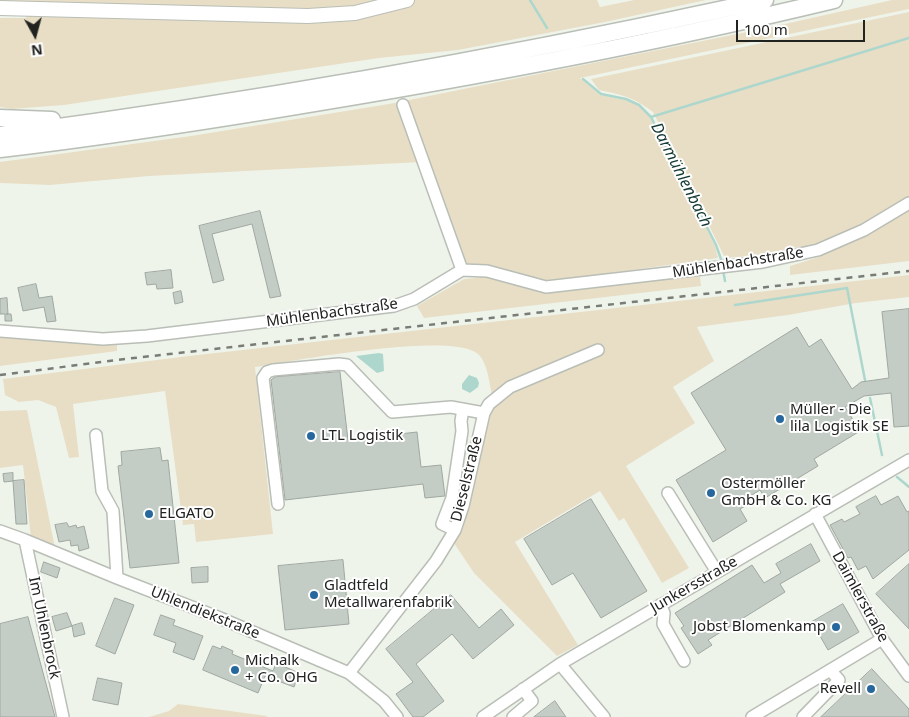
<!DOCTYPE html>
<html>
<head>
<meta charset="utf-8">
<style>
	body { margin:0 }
	#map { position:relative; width:909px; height:717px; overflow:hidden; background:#eff4eb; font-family:"Noto Sans",sans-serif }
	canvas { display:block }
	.north { position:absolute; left:10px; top:10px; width:50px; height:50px; -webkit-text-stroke:4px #fff; paint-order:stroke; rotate:173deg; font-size:14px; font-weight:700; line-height:20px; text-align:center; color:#212320 }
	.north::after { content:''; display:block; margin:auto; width:18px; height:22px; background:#212320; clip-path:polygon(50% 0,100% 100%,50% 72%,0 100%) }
	.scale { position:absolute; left:736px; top:20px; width:129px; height:22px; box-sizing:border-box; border:2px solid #212320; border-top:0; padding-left:6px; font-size:15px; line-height:18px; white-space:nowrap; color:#212320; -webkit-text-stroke:4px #fff; paint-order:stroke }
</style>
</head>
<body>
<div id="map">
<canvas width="909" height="717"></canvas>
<div class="north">N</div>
<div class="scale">100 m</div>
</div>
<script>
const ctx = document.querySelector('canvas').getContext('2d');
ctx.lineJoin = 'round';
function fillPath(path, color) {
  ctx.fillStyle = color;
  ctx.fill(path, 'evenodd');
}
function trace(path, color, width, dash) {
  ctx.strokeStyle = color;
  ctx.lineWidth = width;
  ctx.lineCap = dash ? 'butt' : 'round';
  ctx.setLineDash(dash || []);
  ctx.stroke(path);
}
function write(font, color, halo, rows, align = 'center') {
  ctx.font = font + ' "Noto Sans",sans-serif';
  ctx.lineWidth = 4;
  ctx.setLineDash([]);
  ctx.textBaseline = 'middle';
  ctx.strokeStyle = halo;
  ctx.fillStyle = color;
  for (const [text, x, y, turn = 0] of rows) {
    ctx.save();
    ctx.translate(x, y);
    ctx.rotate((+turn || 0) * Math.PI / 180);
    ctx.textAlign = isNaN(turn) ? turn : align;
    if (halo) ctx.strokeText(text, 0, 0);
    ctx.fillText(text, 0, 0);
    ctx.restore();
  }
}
const green = new Path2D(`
	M0,0H597L600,7L634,0H706L605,22L458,50L379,58L64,105L11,109L0,107V18H26L28,4L0,3Z
	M892,0H909V9L580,78L600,95L626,100L639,106L650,117L715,246L718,258L547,282L464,265L421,162L149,176L50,185L0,183V162L191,136L389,104L767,28Z
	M909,12V261L790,275V266L822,256L796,247L763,255L725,258L653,112C633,97 623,95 599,90L591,79Z
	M909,275V297L856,303L788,315L697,327L714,361L673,387L695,423L626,466L689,568L662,583L624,518L619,521L600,491L515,542L578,645L557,656L474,573L454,543L466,515L485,425L494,407L514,389L603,354L597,347L492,395C489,382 488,365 479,355C457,330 292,361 255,367L273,534L196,542L194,524L183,525L165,391L73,404L79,457L69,458L56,407L38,400L19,402L5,395L3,379L189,356Z
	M700,276L701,286L424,318L417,306L464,279L486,277L546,292Z
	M0,335L108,343L117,345V351L0,366Z
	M27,410L55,548L31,538L23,465L0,468V411Z
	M178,704L267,716V717H149L169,711Z`);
const water = new Path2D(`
	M379,353L383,354L384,371L377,373L356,356Z
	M469,375L477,378L479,383L478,387L470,393L462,389V384Z`);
const stream = new Path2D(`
	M530,0L547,28
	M583,79L601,94L626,99L639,105L651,117L716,245L722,262
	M651,117L909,38
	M723,270L725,281
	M735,305L847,288L865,380
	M870,398L882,455
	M897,477L909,487`);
const building = new Path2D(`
	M260,211L281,296L270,298L252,224L212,234L224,280L213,283L199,226Z
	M171,270L173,288L157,289L156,284L147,285L145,273Z
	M36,284L39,298L52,296L56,321L47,322L44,307L23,311L18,288Z
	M181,291L183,302L175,304L173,293Z
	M7,298L8,314H6H11L12,321H5V314H0V299Z
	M909,309V426L894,427L891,393L864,396L845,407L860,431L814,459L818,466L765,498L760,490L744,500L747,505L740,509L747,521L713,542L676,480L726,450L691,393L797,327L809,347L821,339L852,389L861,382L889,378L882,312Z
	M340,372L348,440L417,432L421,467L441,465L445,496L425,498L423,484L285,500L271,380L275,377Z
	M160,448L162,461L168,460L179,563L130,568L118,466L122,465L121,452Z
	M13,473V481L4,482L3,474Z
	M24,480L27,524H16L13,481Z
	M876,496L881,505L898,496L907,512L909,511V550L873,579L866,566L858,570L851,557L848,558L830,525L842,519L844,522L860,514L856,507Z
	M591,499L647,591L601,618L573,573L552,585L524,539Z
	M67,523L69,527L76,525L77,528L84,526L89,548L79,551L78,545L71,546L70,540L59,542L55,525Z
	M811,544L820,561L780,584L785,592L708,640L712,645L698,654L681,628L684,626L675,613L752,565L764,583L781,573L776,564Z
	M343,560L349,624L285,630L278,566Z
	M44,562L60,568L57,578L41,572Z
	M909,564V629L876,594Z
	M208,567V582L192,583L191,568Z
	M451,595L479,628L501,609L514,625L473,659L452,634L416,664L444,701L423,717H413L396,694L413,682L386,649Z
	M115,598L134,605L115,654L96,646Z
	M843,604L859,632L828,650L812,622Z
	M67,613L72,626L56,631L52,617Z
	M161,615L175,620L173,625L203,636L194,660L173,652L176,643L154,635Z
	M28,617L55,717H0V624Z
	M82,623L85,634L74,637L72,626Z
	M213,646L221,649L222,646L233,651L232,654L273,671L277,661L284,664L283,666L299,673L294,687L265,676L258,693L203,670Z
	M872,669L909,709V717H821Z
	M98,678L122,683L118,705L93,700Z
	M555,701L566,717H534Z`);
const minor = new Path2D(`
	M403,105L462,270
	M0,331L103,339L147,336L394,306L414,299L462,270L487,271L546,287L763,262L818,250L864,230L909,203
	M96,435L102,491L113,511L117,578
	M668,493L717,572
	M278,504L263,378L267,372L273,370L339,364L347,365L392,412L451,407L484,413
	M815,514L882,639L909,676
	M455,530L442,524L452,498L462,431L461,421L463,409
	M0,531L25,540L117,578L220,618L349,673L384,701L397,717
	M25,540L63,717
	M660,605L664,613L663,624L684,661
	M560,664L604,717
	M349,673L436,561L455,530L463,506L484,413L489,404L510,387L598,350
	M483,717L560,664L909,460
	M513,717L532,701L523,689
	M752,717L882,639
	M803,717L839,680L830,670`);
const major = new Path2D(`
	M0,8L308,16L355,13L407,0`);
const highway = new Path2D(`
	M0,118L52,120
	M0,135C257,101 512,56 765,0
	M0,149C93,138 186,124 278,109C465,79 651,44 834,0`);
const rail = new Path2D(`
	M0,375L125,359L909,271`);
const markers = [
	[780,419,5,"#26689d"],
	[311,436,5,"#26689d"],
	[711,493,5,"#26689d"],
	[149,514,5,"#26689d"],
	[314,595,5,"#26689d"],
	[836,627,5,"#26689d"],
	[235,670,5,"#26689d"],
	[871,689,5,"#26689d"]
];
const streetNames = [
	["Mühlenbachstraße",738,263,-9],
	["Mühlenbachstraße",332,313,-8],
	["Dieselstraße",467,479,-76],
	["Junkersstraße",694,585,-30],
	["Daimlerstraße",860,597,61],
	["Uhlendiekstraße",205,613,22],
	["Im Uhlenbrock",44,628,78]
];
const poiNames = [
	["Müller - Die",790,410],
	["lila Logistik SE",790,427],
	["LTL Logistik",321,436],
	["Ostermöller",721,484],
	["GmbH & Co. KG",721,501],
	["ELGATO",159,514],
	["Gladtfeld",324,586],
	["Metallwarenfabrik",324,603],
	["Jobst Blomenkamp",826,627,"right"],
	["Michalk",245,661],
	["+ Co. OHG",245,678],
	["Revell",861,689,"right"]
];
const waterNames = [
	["Darmühlenbach",681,175,63]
];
fillPath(green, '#e8dec6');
fillPath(water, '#add7cd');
trace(stream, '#add7cd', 2.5);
fillPath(building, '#c4ccc6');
trace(building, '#9fa7a1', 1);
trace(minor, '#b9beb6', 14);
trace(major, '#b9beb6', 16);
trace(highway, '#b9beb6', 19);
trace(minor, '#fff', 11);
trace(major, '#fff', 14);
trace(highway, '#fff', 16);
trace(rail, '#797c77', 2.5, [6, 6]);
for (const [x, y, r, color] of markers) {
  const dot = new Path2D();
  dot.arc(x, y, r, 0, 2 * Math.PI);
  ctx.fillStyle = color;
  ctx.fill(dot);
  trace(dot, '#fff', 2);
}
write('15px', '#212320', '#fff', streetNames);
write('15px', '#212320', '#fff', poiNames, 'left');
write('italic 16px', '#133932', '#fff', waterNames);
</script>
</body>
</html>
